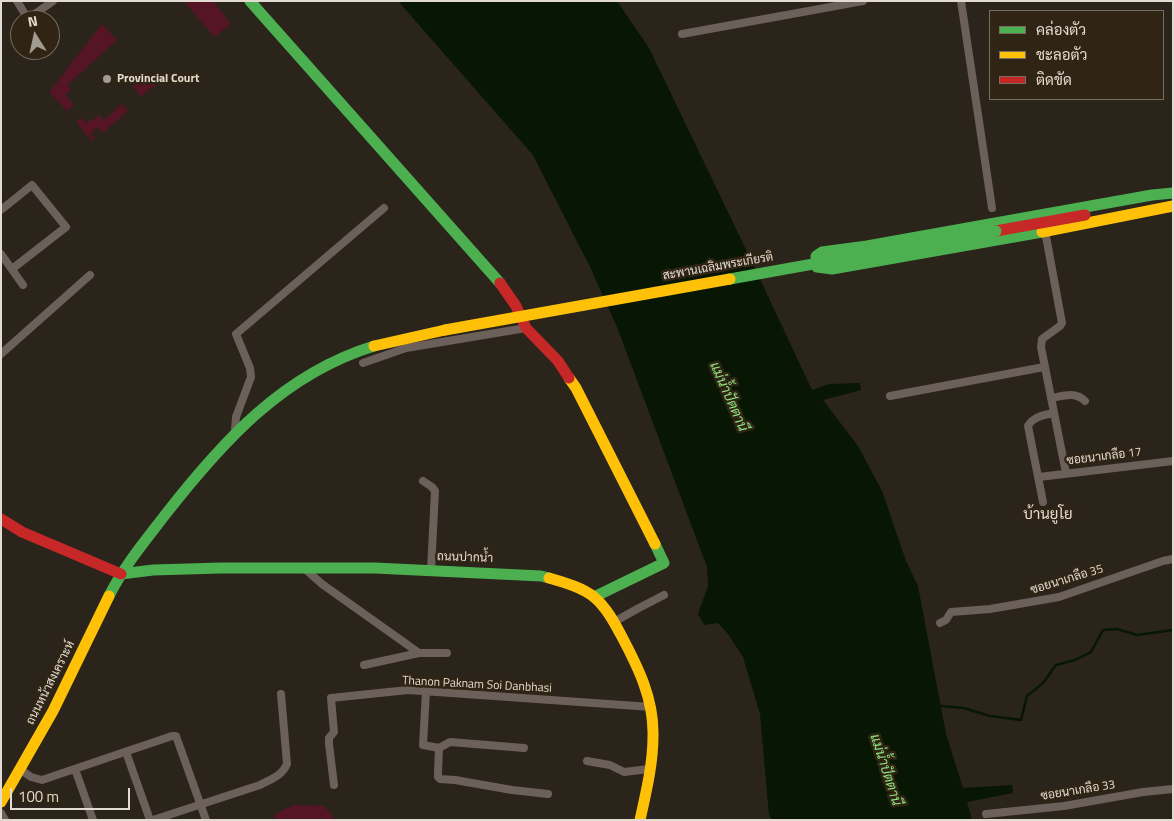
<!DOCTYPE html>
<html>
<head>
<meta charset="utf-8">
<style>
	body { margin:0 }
	#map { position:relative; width:1174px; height:821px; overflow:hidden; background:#2a241b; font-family:"Titillium Web",Sarabun,sans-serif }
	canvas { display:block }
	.frame { position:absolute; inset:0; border:2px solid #e2dbd1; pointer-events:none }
	.legend { position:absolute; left:989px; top:10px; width:175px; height:90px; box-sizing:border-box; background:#302515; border:1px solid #776e60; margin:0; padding:6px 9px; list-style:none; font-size:15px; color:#e2dbd1 }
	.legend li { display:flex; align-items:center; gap:10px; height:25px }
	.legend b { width:25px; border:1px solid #776e60 }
	.north { position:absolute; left:10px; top:10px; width:50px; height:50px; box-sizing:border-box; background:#302515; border:1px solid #776e60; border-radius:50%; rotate:350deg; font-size:14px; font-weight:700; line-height:20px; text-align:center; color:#e2dbd1 }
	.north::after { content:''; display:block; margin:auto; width:18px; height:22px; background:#a29b91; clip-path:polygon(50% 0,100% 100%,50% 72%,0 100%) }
	.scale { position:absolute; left:10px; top:788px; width:120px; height:22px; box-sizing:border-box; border:2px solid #e2dbd1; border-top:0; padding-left:6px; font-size:15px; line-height:18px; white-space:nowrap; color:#e2dbd1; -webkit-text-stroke:4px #302515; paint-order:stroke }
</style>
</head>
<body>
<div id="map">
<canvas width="1174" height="821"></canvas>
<div class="frame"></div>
<ul class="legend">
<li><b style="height:6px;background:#4caf50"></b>คล่องตัว</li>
<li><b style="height:6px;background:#ffc107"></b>ชะลอตัว</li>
<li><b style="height:6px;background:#c62828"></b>ติดขัด</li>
</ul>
<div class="north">N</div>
<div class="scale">100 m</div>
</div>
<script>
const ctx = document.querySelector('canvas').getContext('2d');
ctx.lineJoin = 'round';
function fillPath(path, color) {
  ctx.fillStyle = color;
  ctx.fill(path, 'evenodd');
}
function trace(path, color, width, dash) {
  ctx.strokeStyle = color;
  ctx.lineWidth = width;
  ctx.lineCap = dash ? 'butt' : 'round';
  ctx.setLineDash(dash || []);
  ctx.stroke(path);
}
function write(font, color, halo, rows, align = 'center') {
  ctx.font = font + ' "Titillium Web",Sarabun,sans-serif';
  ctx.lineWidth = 5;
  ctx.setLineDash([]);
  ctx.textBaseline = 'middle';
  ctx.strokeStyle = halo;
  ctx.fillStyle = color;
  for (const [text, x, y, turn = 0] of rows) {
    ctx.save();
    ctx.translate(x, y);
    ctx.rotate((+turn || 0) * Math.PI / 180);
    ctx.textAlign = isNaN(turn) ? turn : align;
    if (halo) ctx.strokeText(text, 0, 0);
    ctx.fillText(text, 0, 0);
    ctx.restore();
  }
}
const green = new Path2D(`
	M184,1H213L231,24L214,37Z
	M102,24L117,40L67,85L71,89L65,95L74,105L67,111L50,93V91Z
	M146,72L157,84L141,96L132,85Z
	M122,104L128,111L103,133L97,127L91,134L96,139L91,140L76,122L81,118L86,123L92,119L93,120L99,115L104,120Z
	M294,805L324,806L335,820H275V814Z`);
const water = new Path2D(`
	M398,1H617L649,48L751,260L812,390L829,384L860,383L861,390L823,400L858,446L882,491L906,561L918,586L946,734L963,788L1012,785L1013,793L967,802L972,820H772L769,815L760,714L743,657L728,634L718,623L704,625L698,614L708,586L707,567L617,327L590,267L533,155Z`);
const stream = new Path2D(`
	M941,706L964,708L990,716L1021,720L1027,696L1043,683L1056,665L1075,660L1091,652L1103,630L1117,629L1137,635L1173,630`);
const street = new Path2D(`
	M17,1L28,19L53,1
	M961,1L992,208
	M682,34L863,1
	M1,210L32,185L66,227L12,269
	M1045,231L1062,323L1060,326L1042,339L1041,347L1066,473
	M1,254L23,285
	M1,354L90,275
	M363,363L406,348L526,328
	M890,396L1044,367
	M1051,398C1063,396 1075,391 1085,401
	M235,430L236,417L251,377L250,368L236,334L384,208
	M1039,477L1173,461
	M423,481L432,487L435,491L431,570
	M1043,502L1028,426C1033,417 1043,415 1054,413
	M304,568L322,584L419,653H447
	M614,622L637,609L664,595
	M940,623L946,620L951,612L990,609L1059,597L1163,561L1173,559
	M364,665L419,653
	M426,692L423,745L439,748L438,773V777L440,779L455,780L512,790L548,794
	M439,748L450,742L524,748
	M126,752L150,820
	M587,761L610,765L624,772L649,769
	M75,769L93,820
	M21,770L31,777L42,780L172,736H176L206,820
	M334,785L329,744V738L334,732L331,698L408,690L651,707
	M1,813L5,820
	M986,814L1064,806L1143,792L1173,789
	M153,820L260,785C271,779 282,776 287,764L281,694`);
const fast = new Path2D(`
	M250,1L500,283
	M1042,232L832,269L817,267L816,256L822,252L867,246L1152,195L1173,193
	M121,574L153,570L221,568H375L541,576L549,578
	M109,596C124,566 145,541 165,515C222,442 283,374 374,346
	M594,597L664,563L655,544`);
const slow = new Path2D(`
	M1042,232L1173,206
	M374,346L445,330
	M569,378L576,388L655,544
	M549,578C563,582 582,587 594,597C606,607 614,622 621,635C638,667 654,699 653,736C653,764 646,793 640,820
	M1,802L53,711L109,596`);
const jam = new Path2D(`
	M996,231L1085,215
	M500,283L516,306L526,328L558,361L569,378
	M1,519L22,532L121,574`);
const fastBridge = new Path2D(`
	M730,279L996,231`);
const slowBridge = new Path2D(`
	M445,330L730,279`);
const markers = [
	[107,79,5,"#a29b91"]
];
const poiNames = [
	["Provincial Court",117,79]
];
const streetNames = [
	["สะพานเฉลิมพระเกียรติ",718,267,-10],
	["ซอยนาเกลือ 17",1104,457,-7],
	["ถนนปากน้ำ",465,558,2],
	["ซอยนาเกลือ 35",1067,580,-17],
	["ถนนหน้าสงเคราะห์",51,683,-63],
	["Thanon Paknam Soi Danbhasi",477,685,3],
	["ซอยนาเกลือ 33",1078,791,-9]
];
const waterNames = [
	["แม่น้ำปัตตานี",728,397,66],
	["แม่น้ำปัตตานี",885,770,72]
];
const quarterNames = [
	["บ้านยูโย",1048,515]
];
fillPath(green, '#561525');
fillPath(water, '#071704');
trace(stream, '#071704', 2.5);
trace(street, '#6c605a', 8);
trace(fast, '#4caf50', 11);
trace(slow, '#ffc107', 11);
trace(jam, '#c62828', 11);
trace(fastBridge, '#4caf50', 11);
trace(slowBridge, '#ffc107', 11);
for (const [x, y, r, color] of markers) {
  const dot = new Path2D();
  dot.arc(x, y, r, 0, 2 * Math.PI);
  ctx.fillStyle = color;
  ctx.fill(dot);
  trace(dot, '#302515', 2);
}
write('bold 12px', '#e2dbd1', '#302515', poiNames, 'left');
write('12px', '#e2dbd1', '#302515', streetNames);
write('italic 14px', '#8de47f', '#302515', waterNames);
write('15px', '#e2dbd1', '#302515', quarterNames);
</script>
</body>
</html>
